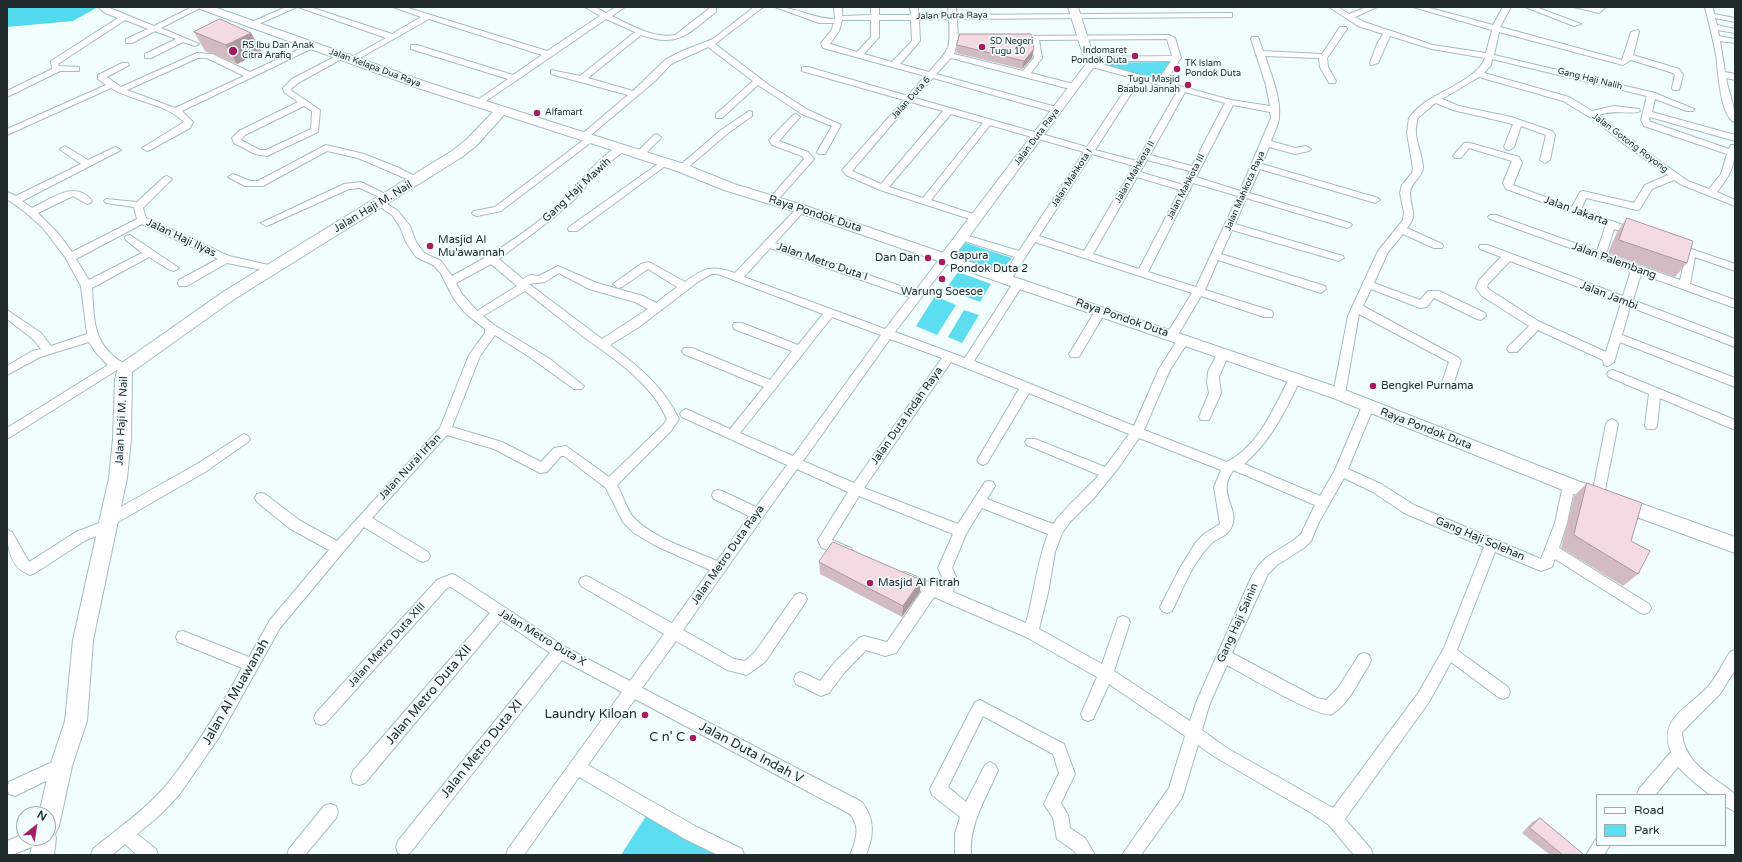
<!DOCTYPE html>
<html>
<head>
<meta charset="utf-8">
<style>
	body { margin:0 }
	#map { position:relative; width:1742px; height:862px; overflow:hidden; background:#f2fdfe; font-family:"Varela Round",sans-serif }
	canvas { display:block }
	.frame { position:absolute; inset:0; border:8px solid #212b2d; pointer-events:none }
	.legend { position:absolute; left:1596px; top:794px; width:130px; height:52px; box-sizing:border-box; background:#f2fdfe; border:1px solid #9ea9aa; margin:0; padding:5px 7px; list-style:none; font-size:12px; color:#212b2d }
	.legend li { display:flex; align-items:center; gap:8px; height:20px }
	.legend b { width:20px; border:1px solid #9ea9aa }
	.north { position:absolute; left:16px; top:806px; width:40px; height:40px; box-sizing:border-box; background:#f2fdfe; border:1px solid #9ea9aa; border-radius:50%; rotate:30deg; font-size:11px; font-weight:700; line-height:16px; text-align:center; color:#212b2d }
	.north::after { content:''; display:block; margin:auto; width:14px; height:18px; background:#a71c60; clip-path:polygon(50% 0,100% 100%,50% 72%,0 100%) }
</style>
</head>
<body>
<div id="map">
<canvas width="1742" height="862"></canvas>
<div class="frame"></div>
<ul class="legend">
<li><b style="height:5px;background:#fff"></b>Road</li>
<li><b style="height:11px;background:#5cddf0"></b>Park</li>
</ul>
<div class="north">N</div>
</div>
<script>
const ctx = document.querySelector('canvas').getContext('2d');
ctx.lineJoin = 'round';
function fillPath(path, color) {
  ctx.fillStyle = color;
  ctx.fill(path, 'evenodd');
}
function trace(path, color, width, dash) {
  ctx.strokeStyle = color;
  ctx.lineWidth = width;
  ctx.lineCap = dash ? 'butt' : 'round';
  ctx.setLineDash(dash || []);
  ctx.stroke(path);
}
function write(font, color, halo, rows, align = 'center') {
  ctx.font = font + ' "Varela Round",sans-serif';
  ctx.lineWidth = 3.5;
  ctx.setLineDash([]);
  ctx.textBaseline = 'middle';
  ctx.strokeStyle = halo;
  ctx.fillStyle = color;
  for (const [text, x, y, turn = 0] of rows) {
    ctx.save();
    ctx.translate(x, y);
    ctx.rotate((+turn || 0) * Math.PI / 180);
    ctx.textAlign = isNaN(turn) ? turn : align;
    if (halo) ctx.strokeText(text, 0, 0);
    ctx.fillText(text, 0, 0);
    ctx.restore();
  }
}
const green = new Path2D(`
	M1171,62L1157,82L1095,63Z
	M963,242L1012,258L1000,272L952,258Z
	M958,272L991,284L980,302L946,289Z
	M935,296L956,305L937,335L916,326Z
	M964,310L979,315L962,343L948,337Z
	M646,816L717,855H621Z`);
const forest = new Path2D(`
	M7,7H98L73,21L7,27Z`);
const minor = new Path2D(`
	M98,7H107L154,26L192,7H202L161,28L199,44L195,46L183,42L151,58H145V54L176,39L155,31L132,43H126V39L148,29L125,20L58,64L59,66L79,67V71H60L7,97V91L52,69L51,61L118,18L105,13Z
	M286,7H297L254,26L247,24Z
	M298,7H310L392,34L421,17L393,7H405L547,51L600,16L585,7H595L606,13L616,7H625L612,16C630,25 654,39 675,35L710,8H716V12C687,34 679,48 641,35L588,78L633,91L665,60L682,51L713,39L754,7H763L715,44L769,85L808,110L841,125L825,154H819L817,152L832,126L802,114L758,85L722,118H716V114L753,81L708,47L671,64L655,81L591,135L595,138L594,140L501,211L477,216L474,215L472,213L474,211L495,207L585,139L581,136L582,134L628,95L551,74V70L580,76L635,32L606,19L479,106L476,105V101L508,79L411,49V45H417L513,75L542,55L429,19L353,62H350V58L386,38Z
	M775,7C796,7 814,19 835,19L834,7H842V16L871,15V7H879V15H911L910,7H918V15H949L948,7H956V15L1229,13H1232V17L957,19L958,39L954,54L1023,71L1034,58L1031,40H1012V36L1169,35L1175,38L1181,58L1165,82L1231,100L1270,106L1266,85L1251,39L1252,37H1258L1263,51L1322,54L1340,27H1346L1347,29L1327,58L1328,67L1336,81L1335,83H1329L1328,81L1320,67L1319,58L1265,56C1271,74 1281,98 1279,117C1279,125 1273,134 1271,141L1295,148L1306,146L1311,149L1309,151L1295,154L1269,147L1262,164L1378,198L1380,200L1375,203L1372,202L1260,169L1249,193L1350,223L1352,225L1347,228L1246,198L1235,224L1343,256L1344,258L1339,261L1232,230L1221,254L1325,286L1326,289L1321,293L1218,260L1205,290L1272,311L1273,314L1272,317H1264L1201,296L1176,338H1168L1166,335L1192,293L1035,242L1010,281L1006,283L1001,279L1015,257L958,239L957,237L962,234L1019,251L1084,152L990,125L931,200L979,216L981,218L979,220L976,221L880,190L846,175L842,170L844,168L904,100L802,71V67H808L908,96L925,76L823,48L821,43L831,31L834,23H819ZM949,19C951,51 949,49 929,72L900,64L920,41L919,20ZM842,20H871V37L857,52L830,44L839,31ZM879,20H911L912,41L892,62L864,54L879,37ZM1167,39L1172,56L1087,57L1086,59L1090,61H1171L1158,80L1094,62H1088V66L1133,78L1087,147L915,98L933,78L1057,113L1060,112V108L936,74L951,58L1074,90L1078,87L1077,85L1031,73L1042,58L1039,40ZM1140,80L1178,90L1137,161L1095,150ZM1185,92L1225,103L1192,166L1150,155ZM911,102L943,111L881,184L852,171ZM1233,105L1270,112L1271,118L1240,191L1196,177ZM951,114L983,123L923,198L889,187ZM1092,154L1134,166L1084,251L1039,236ZM1147,160L1190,171L1183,185L1140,172ZM1137,177L1180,190L1139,269L1093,254ZM1193,183L1238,196L1196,287L1148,272Z
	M1329,7H1338L1349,14L1366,7H1377L1355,17L1364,22L1433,45L1486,53L1492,30L1413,7H1426L1493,25L1503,7H1511L1500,27L1622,60L1631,32L1638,30L1639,32L1633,55L1679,69L1683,75L1679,90H1673L1672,88L1675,75L1673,73L1631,60L1623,65L1499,32L1494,55L1655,93L1694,109L1693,111H1687L1655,99L1652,112L1735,135V141L1650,117L1649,120L1651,122L1729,149L1731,145H1735C1735,167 1730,175 1717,192L1735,200V206L1682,185L1674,180L1652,189L1640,209L1637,210L1586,198L1581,210L1640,231L1641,233L1636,236L1614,229L1606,254L1680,280L1686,254L1672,249L1671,247L1672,245H1680L1735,264V271L1695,257L1690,284L1735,300V308L1641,274L1633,300L1735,339V347L1630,307L1622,335L1735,378V387L1620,342L1614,362L1608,366L1604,365L1603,360L1538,330L1517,352H1509L1507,349L1509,346L1529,326L1482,296L1476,288L1479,280L1501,257L1480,249L1479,247L1480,245H1488L1623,296L1631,270L1490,219L1488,217L1490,215H1496L1597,251L1606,225L1506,189L1503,183L1512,161L1469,148L1461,158H1455L1453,156L1464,143H1470L1519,157L1522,163L1513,185L1572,207L1580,192L1583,191L1634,203L1645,185L1668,175L1628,147L1596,121L1563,101L1479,77L1442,99L1459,106L1511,117L1552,131L1555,135L1550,160L1545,163L1540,160L1546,135L1521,126L1514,147L1509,150L1506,149L1504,147L1513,124L1453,110L1436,103L1434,104L1417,119C1417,124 1415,129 1416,134C1417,145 1423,158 1423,168C1422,178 1410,183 1410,193C1410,209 1419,214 1407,228L1442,244L1443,246L1442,248H1434L1403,234L1388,252L1374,283L1420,300L1428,291H1439L1485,313L1486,316L1481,320L1477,319L1434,298L1427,307L1420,308L1371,289L1363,306L1459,358L1461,361L1454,382L1452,385H1444L1442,382L1449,362L1359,314L1345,394L1343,397H1335L1333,394L1348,316L1378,251L1403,220L1404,212L1400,193L1402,185L1412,173L1413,168L1407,133L1409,118C1414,111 1424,102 1432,98C1447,89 1480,75 1485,58L1432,49L1390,36L1378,63L1371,65L1370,63L1377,44L1383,34L1358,26ZM1492,59L1647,96L1641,120L1644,126L1727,154L1721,174L1709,189L1688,181L1634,143L1599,115C1612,109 1636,115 1640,111L1639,109L1614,106L1592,111L1569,97L1484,73L1491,65ZM1510,261L1621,303L1606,352L1538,321L1490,290L1487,287L1488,284Z
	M1525,7H1536L1581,24L1574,26Z
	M1574,7H1606L1599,13Z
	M1705,7H1713L1714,14L1735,18V22L1715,18L1717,25L1735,29V33L1718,30L1719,36L1735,39V43L1720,41L1725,72L1735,74V80L1726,78C1729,93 1735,106 1735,122C1720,118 1718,68 1716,55C1713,39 1709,23 1705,7Z
	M310,44L317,46L182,111L193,122L190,128L150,150L147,151L142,148L184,122C165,103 134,102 111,88L7,135V129L106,85L98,79V75L122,63H128L129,65L107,77L121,87L197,53L212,54L250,72ZM198,58H207L244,76L175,108L127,90Z
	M340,54L347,56L298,83L291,89L292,91L320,110L318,132L267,156L255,154L234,143L232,138L239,131L298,102L284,92L283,88L292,79ZM304,106L312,111L311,129L266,150H260L241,140L245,135Z
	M749,111L752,112V116L727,134L685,170H679V166L721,130Z
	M796,114L800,117L779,141L808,152L814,159L776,202H770L768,200L770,198L804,159L802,156L772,145L769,140L793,115Z
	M657,134L661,137L660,139L643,156H637V152L654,135Z
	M326,145L364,154L399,168L422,180L417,183L414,182L358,158L327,151L263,186H245L228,177L233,174L250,181H258Z
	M622,145L627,148L625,150L600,170L575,199L552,219L499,259L523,279L530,275L539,276L558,266L597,283L643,296L656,303L677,287L648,269L622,287L618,288L613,284L641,264L649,262L685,282C704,267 713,265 735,273L798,207H804L806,209L804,211L775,243L915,291L942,256H950L951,258L950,260L895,332L965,358L1015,280H1023L1024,283L974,361L1134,426L1159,369L1180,336H1188L1190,339L1170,370L1144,430L1227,462C1261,444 1274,406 1291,375H1299L1301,378C1286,410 1271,441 1244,464L1320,496L1335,470L1362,406L1364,403H1372L1374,406L1348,469L1381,484L1414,505L1541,559L1555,523L1563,485L1565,481L1569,480L1573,481L1575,485L1567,523L1559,548L1649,604L1651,608L1649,612L1644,614L1639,612L1555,559L1552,567L1541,571L1495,552L1457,650L1508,687L1510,692L1508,697L1503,699L1498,697L1451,662L1429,702L1345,819L1371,849L1373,855H1354L1329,825L1308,811L1215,757L1198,745L1182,798L1141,855H1122L1169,788L1185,736L1109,684L1093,719L1088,721L1083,719L1081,714L1097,677L1026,637L934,597L896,653L885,656L866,650L844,673L829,693L821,696L796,684L794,679L796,674L801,672L820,681L834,663L859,638L864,636L887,642L922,591L900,582L898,578L900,574L905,572L941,587L942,577L938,568L953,534L859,496L832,540L851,548L853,552L851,556C842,559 830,551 821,547L818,540L848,492L797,469L683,630L734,659L745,661L755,652L795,595L800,593L805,595L807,599L805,603L765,662L747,675L727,670L676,641L642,688L862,802C875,820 874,835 866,855H850C856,841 861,827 850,814L635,699L588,765L697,827L742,849L744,855H718L685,839L579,777L524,855H506L508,849L622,692L562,660L410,853L404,855L398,853L396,847L398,841L550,653L501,620L365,783L359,785L353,783L351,777L353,771L490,613L451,587L447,588L326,723L321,725L316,723L314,718L316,713L437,580L452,574L457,576L565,647L630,681L664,634L581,586L579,582L581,578L586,576L591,578L672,623L710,570L656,546L634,533L623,522L606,488L564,456H561L547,472L540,473L494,449L447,435L372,518L428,552L430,556L428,560L423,562L418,560L364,527L280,628L218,739L179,795L160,815L137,834L156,849L158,855H137L125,844L112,855H91L93,849C118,828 147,809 168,783C197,747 220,708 242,668L178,642L176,637L178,632L183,631L249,657L270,620L329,550L289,528L257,502L255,498L257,494L261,493L265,494L299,520L337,541L440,428L469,355L485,333V329L466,314L454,299L440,272L433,265L416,257L406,242L400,227L392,215L377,205L375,203L377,201H383L398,211L410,226L416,242L424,253L441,261L452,276C492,255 545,222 574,188C584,177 607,149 622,145ZM770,248L910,297L885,329L744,277ZM491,264L517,286L477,311L462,294L456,283ZM559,273L589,289L635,302L648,309L602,339L529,284L545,282ZM712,274H718L823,314L798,345L742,323H734L733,326L734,329L792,351L770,380L692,348H684L682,351L684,354L764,387L730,429L686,409L682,411L680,414L682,417L787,465L756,507L722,491L718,490L714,491L712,495L714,499L749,516L717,561C692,550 653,538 634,518C626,509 623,495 617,485L671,431L679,419C664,387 638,366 610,345L639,327L699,281ZM525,291C545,307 565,322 585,338C616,360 651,383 667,419L663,425L609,477L566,446L554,448L541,462L502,442L452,427L480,356L495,335L531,358L574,389H582L584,386L550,359L494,325L483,316ZM832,317L881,335L793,456L740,433ZM890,339L942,358L854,483L803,461ZM951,362L1019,389L979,457L977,460L979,463L983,465L987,463L1029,393L1129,434L1105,467L1035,439H1027L1025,442L1027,445L1099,475C1084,492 1066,506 1053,524L987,499L995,486L993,482L989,481L985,482L958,524L864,488ZM1139,438L1221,470L1214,487L1220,524L1204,534L1196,542L1180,568L1160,607L1162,611L1167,613L1172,611C1183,589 1192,563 1210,545C1217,537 1228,537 1232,526C1238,512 1224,498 1227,484C1227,479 1231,475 1233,470L1315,505L1301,534L1294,540L1267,557L1258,566L1251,578L1196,703L1190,721L1114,671L1130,622L1128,618L1123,616L1118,618L1102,664L1039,629L1048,593L1055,552L1062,533L1070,522L1094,498L1119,467ZM1344,478L1373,492L1404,513L1484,547L1444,648L1419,692L1333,808L1225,747L1202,730L1210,703L1227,665C1242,673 1321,720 1332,714C1349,704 1359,680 1369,665L1371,660L1369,655L1364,653L1359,655L1338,688L1326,700L1317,698L1232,653L1268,574L1277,565L1304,548L1311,541L1319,522ZM982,508L1048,534C1037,562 1034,594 1026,623L953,592L956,577L952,568L966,534Z
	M65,146L88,160L113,148L116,147L121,150L22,201L32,208C51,199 75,179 92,201L90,203L87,204L73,196L38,213L58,233L72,252L137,219L134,207L106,203L104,201L106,199L137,202L164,177L167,176L172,179L143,208L146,218L229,256L273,266L278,269L273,272L227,263L187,286H179L178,283L179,280L218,259L142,224L76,259L89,280L142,253L126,240L125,238L126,236L130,235L179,268L174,271L170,270L149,257L92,288C94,323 93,348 129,366L131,369L125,373L117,370L7,439V428L108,365L96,353L89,342L40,357L7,375V366L32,351L41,349L33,339L7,319V310L41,333L51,346L87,334L81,286L65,257L43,228L25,212L7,199V192L16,196L81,164L62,151L60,149Z
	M665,159L670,162L668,164L577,231H569L568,229L569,227Z
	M361,182L393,198L388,201L360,188L349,189L269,225L266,226L261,223L344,184Z
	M1101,307L1106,311L1079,357H1071L1069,354L1071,351L1097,308Z
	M1223,349L1229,353L1219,377L1221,393L1209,420H1201L1199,417L1209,393L1207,382L1208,372L1219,350Z
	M1613,370L1735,420V430L1660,398L1657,426L1655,429H1647L1645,426L1649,394L1609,377L1607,374L1609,371Z
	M1612,419L1616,421L1618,424L1604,495L1602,499L1598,500L1594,499L1592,495L1606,424L1608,421Z
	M244,434L248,436L250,439L248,442L205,472L113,525L112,530L86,540L35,573L30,575C11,568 7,549 7,530L12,532L29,562L76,532L102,522L103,517L197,464Z
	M1735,650V670L1720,694L1682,732C1683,763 1714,777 1735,794V812L1725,806V795H1710L1688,777L1678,767L1655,795H1637L1639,789L1671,752C1657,716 1692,707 1710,684C1718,674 1723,663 1730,652Z
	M980,700L1064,744L1075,774L1061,803L1068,815L1070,828L1085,838L1095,855H1077L1073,850L1057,839L1053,818L1044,804L1059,773L1053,754L983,716L948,787L966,802L985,765L990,762L995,765L998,770C986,799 969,823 971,855H955V834L960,817L932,795L930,789L975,702Z
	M61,758L66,761L69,766L66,771L15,796L9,794L7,788L9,782Z
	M330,804L336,806L338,812L336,818L305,855H287L289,849L324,806Z
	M24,834V838H41L39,844L12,855H7V841Z
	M1596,839L1597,845H1610L1604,855H1586Z`);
const tertiary = new Path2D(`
	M1068,7H1078L1096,64L951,261H941L940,258L941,255L1086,64Z`);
const secondary = new Path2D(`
	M199,7H214L429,83L687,165L734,184L806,206L1345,390L1575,480L1735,537V553L1563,490L1333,398L1217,357L796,212L724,190L677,171L504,115L476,146L462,157L233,300L132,372L131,439L127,478L93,640L87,721L72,766L59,826L55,834L56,838L54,855H30L34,838H48V814H39L50,766L65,721L73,640L109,478L113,439L115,379L119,365L223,292L452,151L466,140L493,112L421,89L200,9Z`);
const wall = new Path2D(`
	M194,32L251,33L262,52L237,64L205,51Z
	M957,45L1032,58L1022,69L956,53Z
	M1627,218L1687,263L1675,277L1608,253L1617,232Z
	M1587,483L1631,541L1638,574L1623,586L1561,548L1574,496Z
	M819,562L920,592L902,617L820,574Z
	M1540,818L1582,855H1550L1522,833L1532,822Z`);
const shadedWall = new Path2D(`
	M251,33L262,52L237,64L226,45Z
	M1034,49L1032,58L1022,69L1024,61Z
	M921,580L920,592L902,617L903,606Z`);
const building = new Path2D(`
	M220,19L251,33L226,45L194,32Z
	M960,34H1031L1034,49L1024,61L957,45Z
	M1627,218L1693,241L1687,263L1619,240Z
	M1587,483L1642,503L1631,541L1650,551L1638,574L1574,535Z
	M833,542L921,580L903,606L819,562Z
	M1540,818L1583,854L1582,855H1563L1530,828Z`);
const markers = [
	[982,47,4,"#a71c60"],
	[233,51,5,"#a71c60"],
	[1135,56,4,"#a71c60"],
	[1177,69,4,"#a71c60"],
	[1188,85,4,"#a71c60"],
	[537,113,4,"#a71c60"],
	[430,246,4,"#a71c60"],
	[928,258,4,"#a71c60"],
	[942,262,4,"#a71c60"],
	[942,279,4,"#a71c60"],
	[1373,386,4,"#a71c60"],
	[870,583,4,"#a71c60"],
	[645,715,4,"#a71c60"],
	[693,738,4,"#a71c60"]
];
const farStreetnames = [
	["Jalan Putra Raya",952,16,-1],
	["Jalan Kelapa Dua Raya",375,68,20],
	["Gang Haji Nalih",1590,79,14],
	["Jalan Duta 6",911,98,-48],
	["Jalan Duta Raya",1037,137,-53],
	["Jalan Gotong Royong",1630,143,37],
	["Jalan Mahkota II",1135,172,-60],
	["Jalan Mahkota I",1072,178,-57],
	["Jalan Mahkota III",1186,187,-63],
	["Jalan Mahkota Raya",1245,191,-66]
];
const farPoinames = [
	["SD Negeri",990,42],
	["Tugu 10",990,52],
	["RS Ibu Dan Anak",242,46],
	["Citra Arafiq",242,56],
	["Indomaret",1127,51,"right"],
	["Pondok Duta",1127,61,"right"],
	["TK Islam",1185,64],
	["Pondok Duta",1185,74],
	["Tugu Masjid",1180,80,"right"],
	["Baabul Jannah",1180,90,"right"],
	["Alfamart",545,113]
];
const streetNames = [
	["Gang Haji Mawih",577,190,-43],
	["Jalan Haji M. Nail",373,207,-31],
	["Jalan Jakarta",1576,211,20],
	["Raya Pondok Duta",815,214,18],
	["Jalan Haji Ilyas",181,238,25],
	["Jalan Palembang",1614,261,20],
	["Jalan Metro Duta I",822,262,19],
	["Jalan Jambi",1609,296,21],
	["Raya Pondok Duta",1122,318,19],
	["Jalan Duta Indah Raya",907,416,-55],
	["Jalan Haji M. Nail",122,421,-87],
	["Raya Pondok Duta",1426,429,21],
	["Jalan Nural Irfan",410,467,-47],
	["Gang Haji Solehan",1480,539,23],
	["Jalan Metro Duta Raya",728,555,-55],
	["Gang Haji Sainin",1238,623,-66],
	["Jalan Metro Duta X",542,638,31],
	["Jalan Metro Duta XIII",387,645,-48]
];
const poiNames = [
	["Masjid Al",438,240],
	["Mu'awannah",438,253],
	["Gapura",950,256],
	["Pondok Duta 2",950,269],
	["Dan Dan",920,258,"right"],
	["Warung Soesoe",942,292,"center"],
	["Bengkel Purnama",1381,386],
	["Masjid Al Fitrah",878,583]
];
const nearStreetnames = [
	["Jalan Al Muawanah",236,692,-60],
	["Jalan Metro Duta XII",429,695,-50],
	["Jalan Metro Duta XI",482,749,-51],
	["Jalan Duta Indah V",751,753,28]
];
const nearPoinames = [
	["Laundry Kiloan",637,715],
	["C n' C",685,738]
];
fillPath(green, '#5cddf0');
fillPath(forest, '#51d9ed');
trace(minor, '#a3bdc1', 2);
trace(tertiary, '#a3bdc1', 2);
trace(secondary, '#a3bdc1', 2);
fillPath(minor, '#fff');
fillPath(tertiary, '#fff');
fillPath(secondary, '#fff');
fillPath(wall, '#d2bcc2');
fillPath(shadedWall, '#ab999e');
fillPath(building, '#f4dbe2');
trace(building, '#ab999e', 1);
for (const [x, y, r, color] of markers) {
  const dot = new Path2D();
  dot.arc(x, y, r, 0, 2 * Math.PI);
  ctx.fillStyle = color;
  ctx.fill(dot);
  trace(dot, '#f2fdfe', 1.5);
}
write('9px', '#212b2d', '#f2fdfe', farStreetnames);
write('9px', '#212b2d', '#f2fdfe', farPoinames, 'left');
write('11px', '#212b2d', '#f2fdfe', streetNames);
write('11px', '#212b2d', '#f2fdfe', poiNames, 'left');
write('13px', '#212b2d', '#f2fdfe', nearStreetnames);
write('13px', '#212b2d', '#f2fdfe', nearPoinames, 'right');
</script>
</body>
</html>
